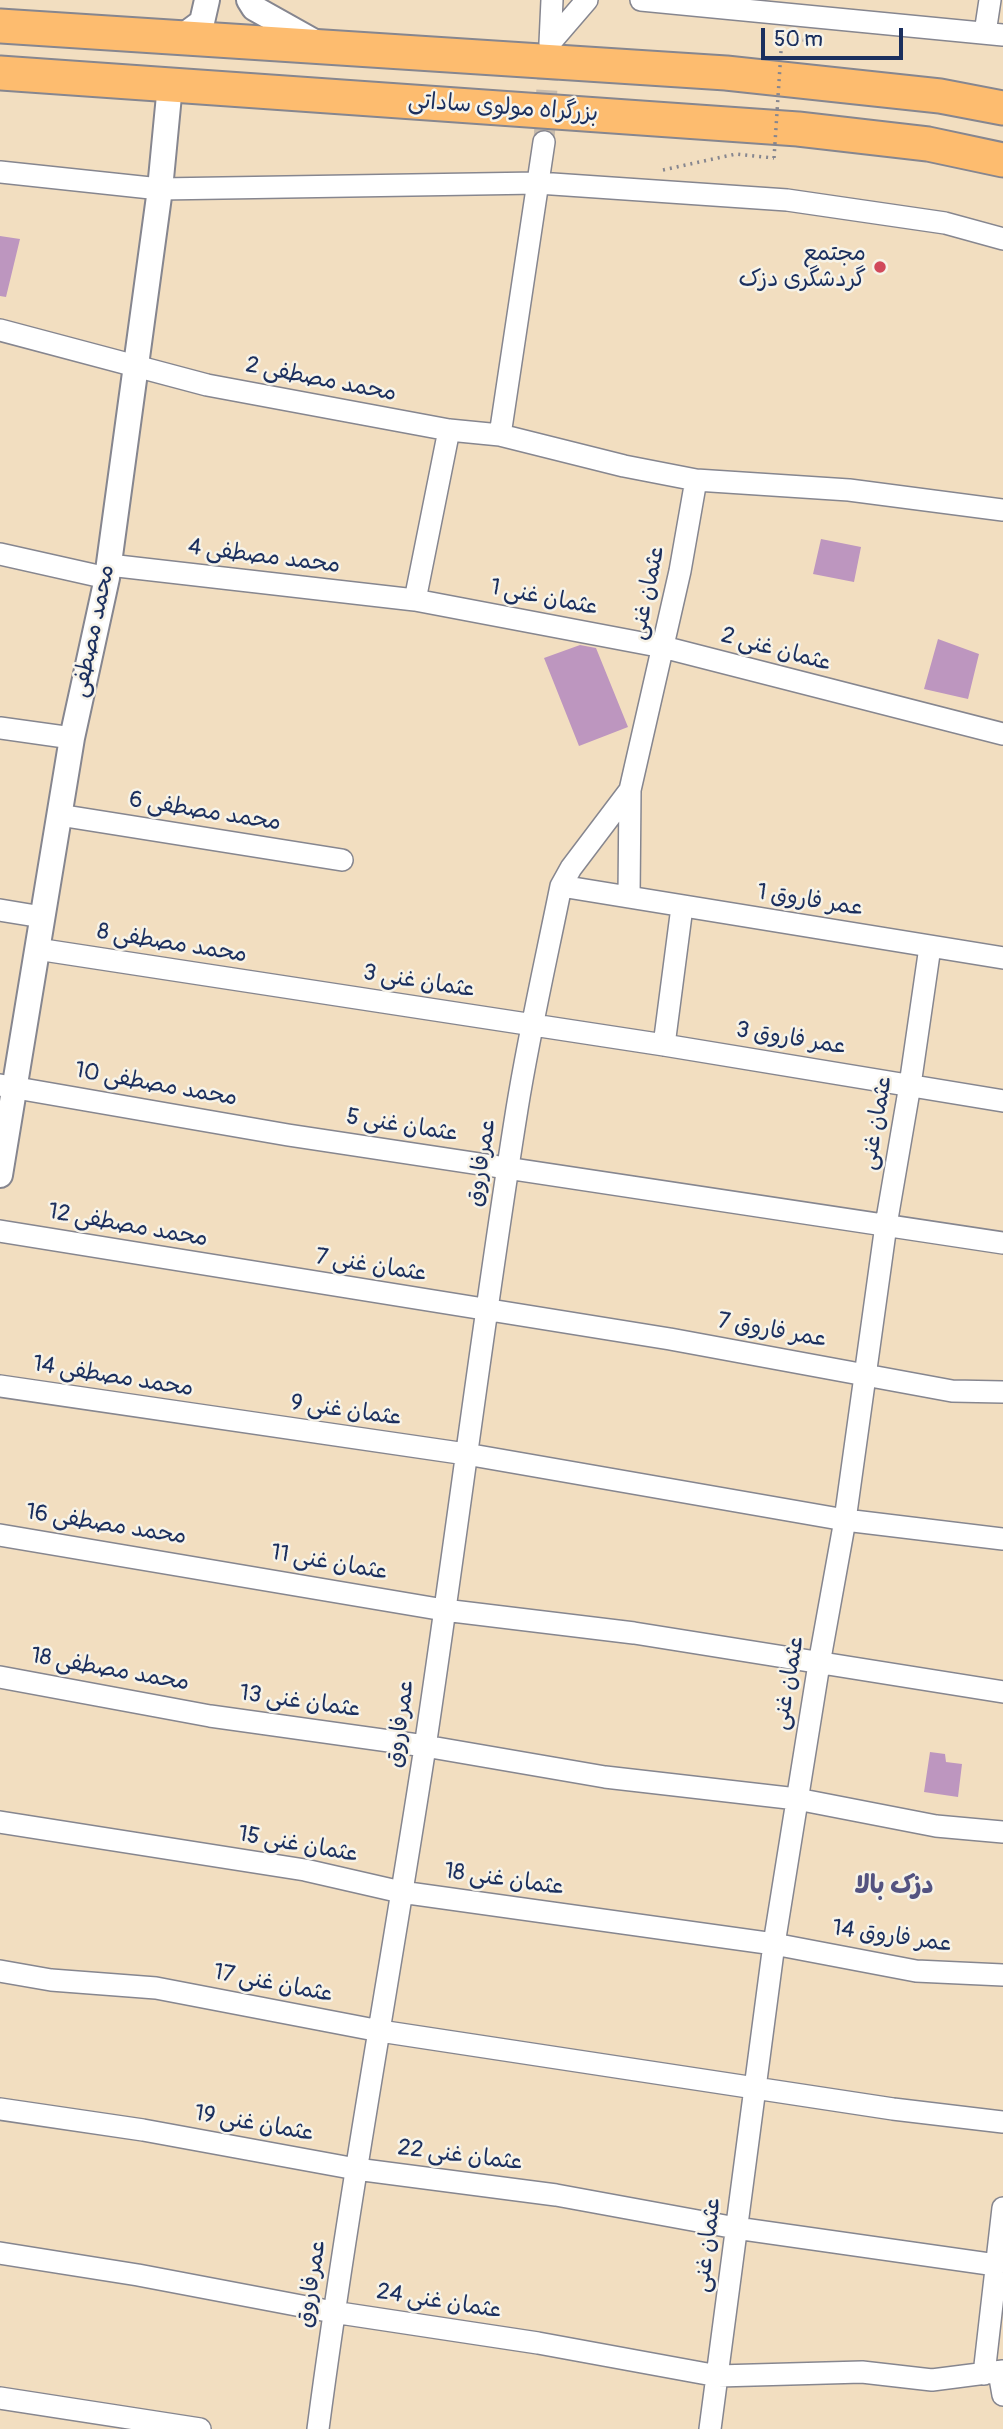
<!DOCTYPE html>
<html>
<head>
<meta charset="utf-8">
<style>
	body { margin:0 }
	#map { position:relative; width:1003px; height:2429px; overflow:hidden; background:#f2dec0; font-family:Pangolin,sans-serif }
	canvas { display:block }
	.scale { position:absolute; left:761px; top:28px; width:142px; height:32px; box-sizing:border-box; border:4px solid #1b2f5e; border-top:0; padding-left:9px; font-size:21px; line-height:24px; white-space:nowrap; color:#1b2f5e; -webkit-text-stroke:5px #f7f3e8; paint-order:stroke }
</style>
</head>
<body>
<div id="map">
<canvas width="1003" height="2429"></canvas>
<div class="scale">50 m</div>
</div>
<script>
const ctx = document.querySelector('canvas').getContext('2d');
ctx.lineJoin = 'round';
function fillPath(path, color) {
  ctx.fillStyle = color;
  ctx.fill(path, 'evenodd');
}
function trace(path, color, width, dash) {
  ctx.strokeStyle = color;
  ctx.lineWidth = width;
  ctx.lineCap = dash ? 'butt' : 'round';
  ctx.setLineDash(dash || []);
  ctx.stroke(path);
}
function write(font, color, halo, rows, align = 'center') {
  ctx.font = font + ' Pangolin,"Playpen Sans Arabic",sans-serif';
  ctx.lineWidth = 5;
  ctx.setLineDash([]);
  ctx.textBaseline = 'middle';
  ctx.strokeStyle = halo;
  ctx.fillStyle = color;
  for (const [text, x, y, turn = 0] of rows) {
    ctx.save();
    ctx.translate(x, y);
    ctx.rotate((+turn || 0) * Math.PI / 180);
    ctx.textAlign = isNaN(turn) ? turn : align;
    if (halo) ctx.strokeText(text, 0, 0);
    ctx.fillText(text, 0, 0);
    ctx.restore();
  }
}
const building = new Path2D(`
	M0,236L20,239L6,297L0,296Z
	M821,539L861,547L854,582L813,574Z
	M938,639L979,654L968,699L924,689Z
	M580,645L596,648L628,727L579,746L544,658Z
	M930,1752L945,1754L946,1762L962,1764L958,1797L924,1792Z`);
const minorTunnel = new Path2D(`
	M544,142L549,50`);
const path = new Path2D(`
	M782,36L815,42L818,35
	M663,170L736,154L774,158`);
const minor = new Path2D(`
	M641,0L1003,35
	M985,33L990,0
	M550,43L587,0
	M550,43L552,0
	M0,172L160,189L538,183L787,200L945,223L1003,239
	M0,330L207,385L449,430L500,435L624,466L696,480L849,490L1003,510
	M500,435L544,142
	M0,554L107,578
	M109,565L415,600L663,647L1003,734
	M415,600L449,430
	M0,728L72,738
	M59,815L342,860
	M561,886L1003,958
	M629,897L630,790
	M0,910L42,917
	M37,949L664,1045L1003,1101
	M664,1045L682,907
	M0,1085L288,1135L1003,1243
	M0,1231L670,1339L952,1391L1003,1392
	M0,1386L466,1454L845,1520L1003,1539
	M0,1535L444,1610L634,1633L1003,1692
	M0,1677L210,1716L425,1746L605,1777L797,1799L936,1826L1003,1832
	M0,1822L305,1870L401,1892L774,1944L916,1971L1003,1975
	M0,1971L51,1980L156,1988L380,2031L893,2109L1003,2122
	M0,2109L143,2130L356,2169L556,2195L736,2228L996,2265
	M0,2253L138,2275L333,2312L538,2343L718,2376L862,2372L932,2380L1003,2371
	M999,2372L1003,2395
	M984,2374L1003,2208
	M0,2398L200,2429
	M318,2429C348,2201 390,1974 425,1747C457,1534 483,1321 517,1109C529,1034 546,960 561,886L571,868L630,790L680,571L696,480
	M710,2429L774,1944L819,1664L845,1520L886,1225L910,1085L930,947`);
const tertiary = new Path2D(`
	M249,0L254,8L320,45
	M183,36L202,22L207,0
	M0,1175L72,738L107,578L160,189L170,85`);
const trunk = new Path2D(`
	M0,26L726,73L940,96L1003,108
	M0,73L798,129L928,144L1003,160`);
const pathBridge = new Path2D(`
	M774,158L782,36`);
const markers = [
	[880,267,7,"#d1495b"]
];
const streetNames = [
	["بزرگراه مولوی ساداتی",503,108,4],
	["محمد مصطفی 2",321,380,11],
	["محمد مصطفی 4",264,557,7],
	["عثمان غنی",648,593,-78],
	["عثمان غنی 1",544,598,11],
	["محمد مصطفی",94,631,-78],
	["عثمان غنی 2",776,650,15],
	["محمد مصطفی 6",205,812,9],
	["عمر فاروق 1",810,901,9],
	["محمد مصطفی 8",172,944,9],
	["عثمان غنی 3",419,982,9],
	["عمر فاروق 3",791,1039,9],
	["محمد مصطفی 10",156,1085,10],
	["عثمان غنی",877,1123,-80],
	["عثمان غنی 5",402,1126,9],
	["عمرفاروق",482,1163,-81],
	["محمد مصطفی 12",128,1226,10],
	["عثمان غنی 7",371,1266,9],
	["عمر فاروق 7",772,1331,10],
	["محمد مصطفی 14",113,1377,9],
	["عثمان غنی 9",346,1411,8],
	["محمد مصطفی 16",106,1525,9],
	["عثمان غنی 11",329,1563,10],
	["محمد مصطفی 18",110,1670,10],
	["عثمان غنی",789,1683,-80],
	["عثمان غنی 13",300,1702,8],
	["عمرفاروق",401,1724,-82],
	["عثمان غنی 15",298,1845,10],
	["عثمان غنی 18",504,1880,8],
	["عمر فاروق 14",892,1937,8],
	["عثمان غنی 17",273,1984,11],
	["عثمان غنی 19",254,2124,10],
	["عثمان غنی 22",460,2156,7],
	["عثمان غنی",708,2245,-83],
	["عمرفاروق",312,2284,-81],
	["عثمان غنی 24",439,2302,9]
];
const poiNames = [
	["مجتمع",866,254],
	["گردشگری دزک",866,280]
];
const quarterNames = [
	["دزک بالا",894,1886]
];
fillPath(building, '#bd96bf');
trace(minorTunnel, '#c7bbac', 21, [21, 10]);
trace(minor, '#86868f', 24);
trace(tertiary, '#86868f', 28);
trace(trunk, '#86868f', 37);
trace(path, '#86868f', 3.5, [2, 5]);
trace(minor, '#fff', 21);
trace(tertiary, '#fff', 24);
trace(trunk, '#fdbc6f', 33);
trace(pathBridge, '#86868f', 3.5, [2, 5]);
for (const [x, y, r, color] of markers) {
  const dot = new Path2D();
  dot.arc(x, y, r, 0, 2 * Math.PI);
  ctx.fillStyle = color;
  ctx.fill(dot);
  trace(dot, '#f7f3e8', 2.5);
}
write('23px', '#1b2f5e', '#f7f3e8', streetNames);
write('23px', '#1b2f5e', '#f7f3e8', poiNames, 'right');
write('bold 26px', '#545380', '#f7f3e8', quarterNames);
</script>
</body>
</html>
